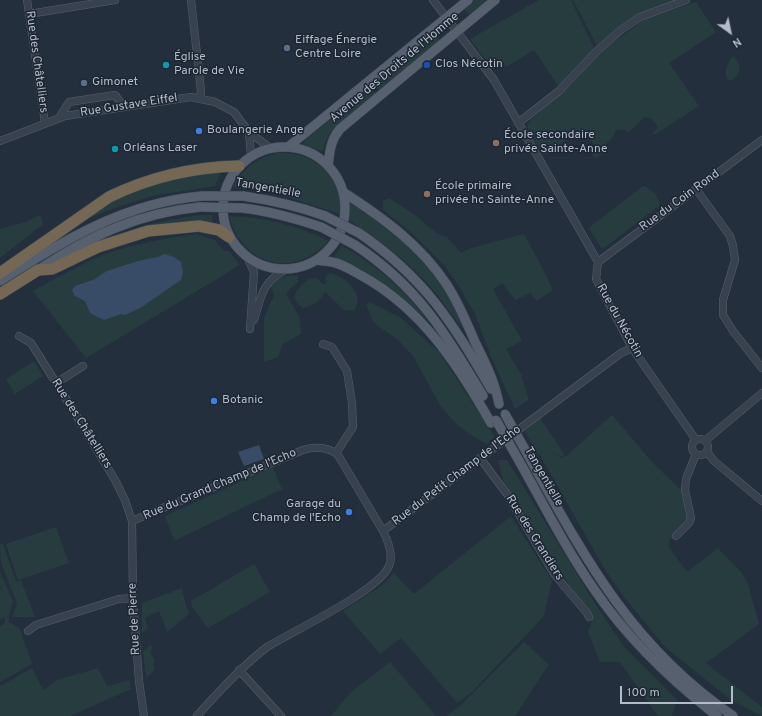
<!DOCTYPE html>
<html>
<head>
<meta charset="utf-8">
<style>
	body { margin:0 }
	#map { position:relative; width:762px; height:716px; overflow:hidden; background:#242f3e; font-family:Overpass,sans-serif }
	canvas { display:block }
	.north { position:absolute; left:710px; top:12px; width:40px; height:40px; -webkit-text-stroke:3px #1d2633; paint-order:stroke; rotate:147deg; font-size:11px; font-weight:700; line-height:16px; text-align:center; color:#b4bcc9 }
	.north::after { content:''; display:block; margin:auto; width:14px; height:18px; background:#b4bcc9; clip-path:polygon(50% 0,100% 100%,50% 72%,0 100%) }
	.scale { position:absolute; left:620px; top:686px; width:113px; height:18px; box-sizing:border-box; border:2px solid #b4bcc9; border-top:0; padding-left:5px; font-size:12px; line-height:14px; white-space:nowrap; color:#b4bcc9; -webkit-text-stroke:3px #1d2633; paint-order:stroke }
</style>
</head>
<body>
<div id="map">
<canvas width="762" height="716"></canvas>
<div class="north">N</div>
<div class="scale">100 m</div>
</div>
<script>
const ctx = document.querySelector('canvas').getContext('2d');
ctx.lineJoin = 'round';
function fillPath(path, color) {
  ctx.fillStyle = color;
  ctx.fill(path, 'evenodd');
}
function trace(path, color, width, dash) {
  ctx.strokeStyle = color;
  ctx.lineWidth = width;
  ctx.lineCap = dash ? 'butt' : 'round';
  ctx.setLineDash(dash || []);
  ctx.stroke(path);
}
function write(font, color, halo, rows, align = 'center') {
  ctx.font = font + ' Overpass,sans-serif';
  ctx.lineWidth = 3;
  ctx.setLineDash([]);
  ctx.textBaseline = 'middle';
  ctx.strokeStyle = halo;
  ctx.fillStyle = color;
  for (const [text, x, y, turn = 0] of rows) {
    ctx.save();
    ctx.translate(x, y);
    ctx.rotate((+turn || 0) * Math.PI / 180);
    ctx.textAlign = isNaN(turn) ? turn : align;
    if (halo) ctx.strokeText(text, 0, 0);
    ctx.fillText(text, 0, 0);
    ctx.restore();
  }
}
const green = new Path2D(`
	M473,0H489L470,16L463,8Z
	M539,0H571L595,50L559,87L534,50L506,67L501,59L490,66L470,39Z
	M573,0H681L655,8L598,48Z
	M696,2L716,32L669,63L699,106L656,134H652L658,127L651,118L645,117L628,133L626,130H616L613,137L603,147L602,154L595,159L590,150L594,146L588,135L581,138L576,132L547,154H542L527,126L531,119L571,85L602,51L645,19Z
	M434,33L440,41L380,91L373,83Z
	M733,56C742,64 742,75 730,81L727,79C724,70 727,63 733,56Z
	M370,86L376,94L332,131L326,141L323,150L320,151L303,144L305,140Z
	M278,153C285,153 292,153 299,155C324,161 345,188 340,214L278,194L233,187C243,168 257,158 278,153Z
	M219,172L220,175L215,186L152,196L112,209L77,223L125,193L181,175Z
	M643,186C652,188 657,195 660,204L659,206L604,248L601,247L589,229L591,226Z
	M389,198L414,214L437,234L446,236L461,253L471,248L524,234L543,269L553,290L536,301L531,293L515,300L502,283L493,289L522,341L506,349L521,374L529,400L515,409L491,357L475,314L460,288L445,266L413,234L383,210V201Z
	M350,202C366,214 383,224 398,236C430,262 451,296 468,333C452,319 442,299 427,283C404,258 377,239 349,220Z
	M198,215H212L213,224L92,246C126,228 161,221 198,215Z
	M38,216H41L43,224L0,258V229L25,222Z
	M229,216C265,217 297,225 329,241C294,279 242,266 229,216Z
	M197,234L215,240L224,251H229L240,265L86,358L33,291C52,280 72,269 93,259C126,245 161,239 197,234Z
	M342,246C379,266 406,292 432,325C402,297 370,276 334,256Z
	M330,273C345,277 366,293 354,311L344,310L325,292C319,301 314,306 303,308L297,303L294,297C297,288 306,278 316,278L323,284H326L325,277Z
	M298,275V282L291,288L286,294L299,316L301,334L283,344L278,357L264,362V318L274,295L272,289L269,286C276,276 286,276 298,275Z
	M370,302L401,318L439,352L495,437L487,444L469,434L454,422L440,405L413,356L398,340L373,322L366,304Z
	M34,361L43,376L15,394L6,379Z
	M612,415L653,463L683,492C682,498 683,502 686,508C692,526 682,529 669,540V547L687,572L718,548L742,573L748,584L759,624L706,663L762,707V716L731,700L666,648L624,597L604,568L540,455L546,448L539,455L524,431L540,418L565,455L561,457L550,450L561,458L566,456Z
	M498,460H507L596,605L625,648L677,700L672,716H658L620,662H600L588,632L592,621L587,609L570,587L503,480Z
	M273,467L282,489L174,541L165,516Z
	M511,516L552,581L544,616L472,692L457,703L401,638L380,654L343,611L381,586L394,573L414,594Z
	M56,527L69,563L18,580L6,544Z
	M0,544H3L16,582L21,580L35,617H12L17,603L1,563Z
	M254,564L270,592L208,628L192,607L191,601Z
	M0,573L13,601L9,616V622L20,629L32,664L0,682V626L5,623V617L0,620V589L6,595L0,587Z
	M182,588L187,609L190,613L167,632L159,611L145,618L148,629L142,633V603Z
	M524,642L549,665C536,681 527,700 515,716H446L459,707Z
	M150,645L153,648L150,652L155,661L153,665L155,670L146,678L143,651Z
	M390,662L436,716H331L351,692Z
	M32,668L43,690L57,680L98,668L107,686L130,680L131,689L70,716H0V686Z`);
const water = new Path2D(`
	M164,254L174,257L181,262L183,272L181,280L140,308L125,315L121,314L104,320L90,313L85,301L75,296L72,290L75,286L93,280L107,271L138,261L158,257Z
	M259,445L264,459L244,466L238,452Z`);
const minor = new Path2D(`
	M27,0L45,123
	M191,0L201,91L200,98
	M433,0L494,80L598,262L596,279L632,348L696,440
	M29,14L115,0
	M59,118L69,102L115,95L124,107
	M518,123L559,91L597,51L621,30L640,17L686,0
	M249,132L251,156
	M0,141L65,116L191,97L215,102L234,112L249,132L270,148
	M696,189L730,236L733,246L735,260L723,300V315L733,331L762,368
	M247,257L254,272L250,329
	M598,262L762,140
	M254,320C261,297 262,282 285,270
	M19,336L31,343L70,405L115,480L125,500L132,521L133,598L139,681L144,716
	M323,344L332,347L347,371L352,403L353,427L336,453
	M56,383L83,366
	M692 447a8 8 0 1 1 16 0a8 8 0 1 1-16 0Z
	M706,440L762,393
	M707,452L714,461L762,501
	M480,458L507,494L554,574L587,613L589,617
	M132,521L303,450C314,446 329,447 338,455L383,531
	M676,536L689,523L691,518L685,490L686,479L696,454
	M28,631L36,625L119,599L133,598
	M239,670L281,716
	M197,716C219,691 241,667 267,647C293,631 379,591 389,566C394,555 388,541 383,531L621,353L632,348`);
const major = new Path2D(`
	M223 208a61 61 0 1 1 122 0a61 61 0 1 1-122 0Z
	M288,147L468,0
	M328,166C330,151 330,141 340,129L495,0
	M343,192C382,217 421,245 447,285C458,302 467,323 475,342C485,362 495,382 499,404
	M243,196C271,200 298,206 325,216
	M242,208C270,211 294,218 321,227
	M359,233C425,278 452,322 491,389
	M355,245C417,286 446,333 483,396
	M317,260C322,261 327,261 332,262C343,264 353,271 362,276C422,309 458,365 491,423
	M38,270C90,236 138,213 200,207
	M0,281C65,240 123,203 202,196
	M523,446C582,553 629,645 733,716
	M514,452C541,499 565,548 596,592C629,640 671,680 717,716`);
const highway = new Path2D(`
	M0,273L109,197C150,177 193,167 239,166
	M0,294L38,270L52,269L98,247L148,231L199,226L219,230L229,237`);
const majorBridge = new Path2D(`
	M202,196H243
	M200,207L242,208
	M325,216L359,233
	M321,227L355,245
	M505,414L523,446
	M496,420L514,452`);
const markers = [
	[287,48,4,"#5c6f8a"],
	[166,65,4,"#0f9aa8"],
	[427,65,4,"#1a4fb4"],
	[84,83,4,"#5c6f8a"],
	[199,131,4,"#3f7fe0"],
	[496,143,4,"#8d6e63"],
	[115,149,4,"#0f9aa8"],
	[427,194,4,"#8d6e63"],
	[214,401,4,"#3f7fe0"],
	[349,512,4,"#3f7fe0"]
];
const poiNames = [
	["Eiffage Énergie",295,41],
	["Centre Loire",295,55],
	["Église",174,58],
	["Parole de Vie",174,72],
	["Clos Nécotin",435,65],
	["Gimonet",92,83],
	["Boulangerie Ange",207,131],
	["École secondaire",504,136],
	["privée Sainte-Anne",504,150],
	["Orléans Laser",123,149],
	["École primaire",435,187],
	["privée hc Sainte-Anne",435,201],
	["Botanic",222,401],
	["Garage du",341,505,"right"],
	["Champ de l'Echo",341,519,"right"]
];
const streetNames = [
	["Rue des Châtelliers",36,62,82],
	["Avenue des Droits de l'Homme",395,68,-40],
	["Rue Gustave Eiffel",129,106,-9],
	["Tangentielle",268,189,10],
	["Rue du Coin Rond",680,201,-36],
	["Rue du Nécotin",619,321,61],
	["Rue des Châtelliers",81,424,58],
	["Rue du Petit Champ de l'Echo",457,476,-37],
	["Tangentielle",543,477,60],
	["Rue du Grand Champ de l'Echo",220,485,-23],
	["Rue des Grandiers",534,538,58],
	["Rue de Pierre",135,619,-93]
];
fillPath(green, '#263c3f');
fillPath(water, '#394c67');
trace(minor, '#565f6c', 8);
trace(major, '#414a57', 10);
trace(highway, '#434c59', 12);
trace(minor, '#38414e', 7);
trace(major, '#56606e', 9);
trace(highway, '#746855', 11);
trace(majorBridge, '#414a57', 10, []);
trace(majorBridge, '#56606e', 9);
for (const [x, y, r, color] of markers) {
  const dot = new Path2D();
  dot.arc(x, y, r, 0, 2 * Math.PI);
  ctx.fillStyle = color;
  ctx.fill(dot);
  trace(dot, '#1d2633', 1.5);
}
write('12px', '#b4bcc9', '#1d2633', poiNames, 'left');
write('12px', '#b4bcc9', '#1d2633', streetNames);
</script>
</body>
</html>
